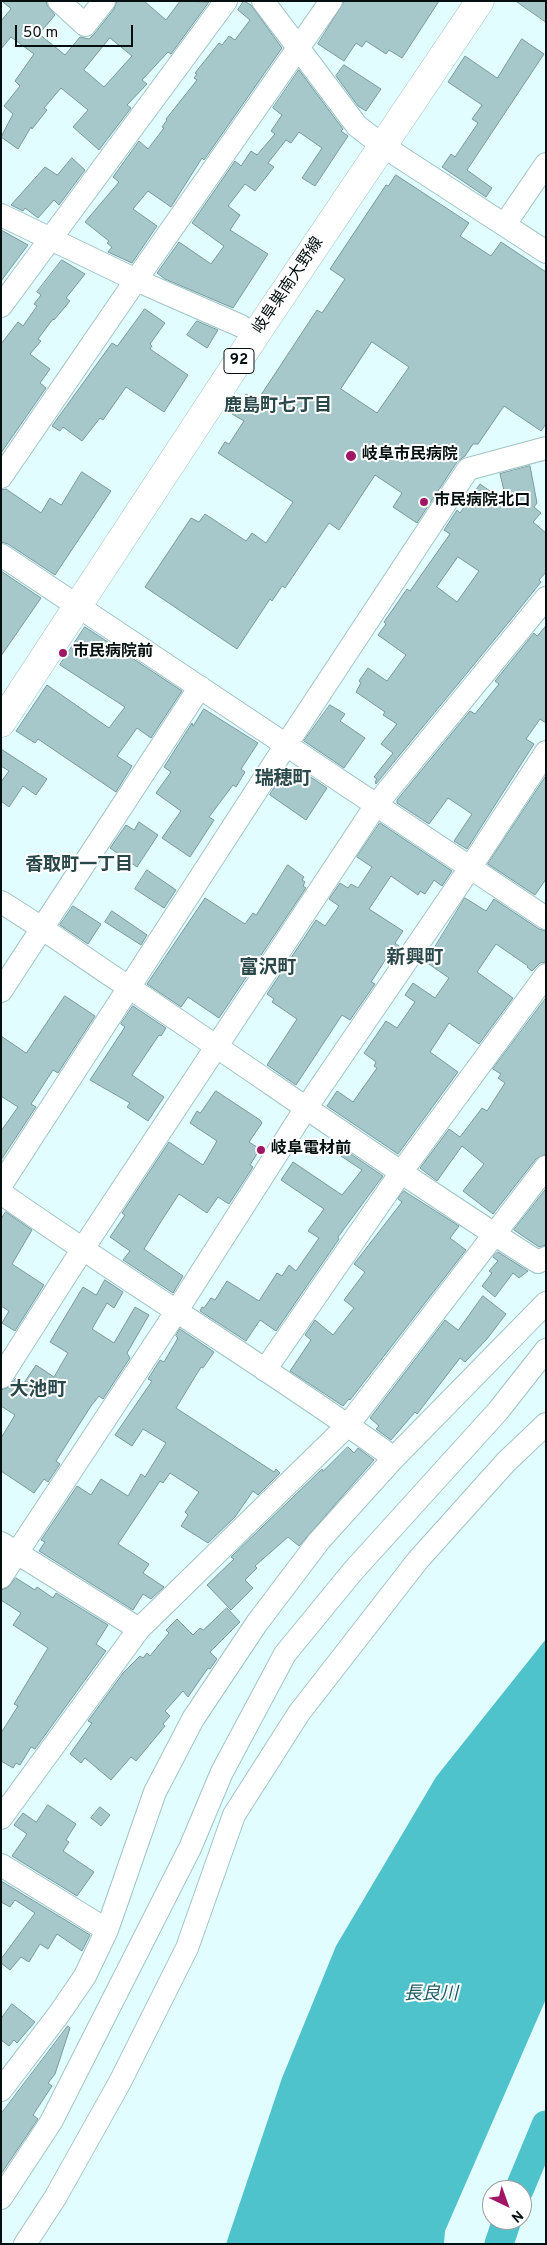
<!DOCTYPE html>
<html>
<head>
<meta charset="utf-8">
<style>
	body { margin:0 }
	#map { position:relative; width:547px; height:2245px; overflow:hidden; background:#e1fdff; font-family:Overpass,sans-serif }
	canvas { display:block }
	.frame { position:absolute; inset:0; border:2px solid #040f10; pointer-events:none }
	.north { position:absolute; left:482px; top:2180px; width:50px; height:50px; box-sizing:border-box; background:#fff; border:1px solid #9b9f9f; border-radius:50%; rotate:138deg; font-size:14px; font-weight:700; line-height:20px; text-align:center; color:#040f10 }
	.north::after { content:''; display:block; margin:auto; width:18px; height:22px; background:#a01865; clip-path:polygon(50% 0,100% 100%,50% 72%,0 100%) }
	.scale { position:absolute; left:15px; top:25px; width:118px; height:22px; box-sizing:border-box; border:2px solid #040f10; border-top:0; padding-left:6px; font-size:15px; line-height:18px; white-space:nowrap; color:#040f10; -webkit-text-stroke:4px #fff; paint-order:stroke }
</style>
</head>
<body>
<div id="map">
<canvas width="547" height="2245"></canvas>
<div class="frame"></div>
<div class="north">N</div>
<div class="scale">50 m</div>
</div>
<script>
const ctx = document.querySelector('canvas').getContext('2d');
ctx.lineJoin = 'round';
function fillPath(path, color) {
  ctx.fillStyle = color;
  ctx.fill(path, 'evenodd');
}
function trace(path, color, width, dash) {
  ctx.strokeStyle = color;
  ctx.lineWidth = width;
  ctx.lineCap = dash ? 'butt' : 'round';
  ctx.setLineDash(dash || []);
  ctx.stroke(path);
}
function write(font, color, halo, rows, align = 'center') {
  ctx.font = font + ' Overpass,"Noto Sans JP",sans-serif';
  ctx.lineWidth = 4;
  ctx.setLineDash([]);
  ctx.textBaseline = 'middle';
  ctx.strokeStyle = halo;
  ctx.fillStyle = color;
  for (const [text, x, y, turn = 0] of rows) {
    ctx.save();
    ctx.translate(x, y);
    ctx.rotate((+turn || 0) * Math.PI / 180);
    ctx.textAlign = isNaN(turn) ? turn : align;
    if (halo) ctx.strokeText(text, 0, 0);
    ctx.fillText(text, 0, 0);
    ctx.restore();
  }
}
const water = new Path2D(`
	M546,1639V1999L445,2231L444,2244H226L282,2078L336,1946L436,1777Z`);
const river = new Path2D(`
	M519,2190L546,2125
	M499,2244L507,2220`);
const building = new Path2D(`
	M2,1H46L47,5L55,15L39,34L65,55L80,37L89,39L95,33L114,9L117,1H144L166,20L180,1L209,2L171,54L168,52L142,80L147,84L127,105L131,108L99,150L73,127L88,110L61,88L44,108L47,110L32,129L31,127L18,149L1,137L13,114L4,106L20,86L15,81L34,54L11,37L1,49V21L11,9ZM110,38L132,56L104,87L84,70Z
	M244,1L251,5L282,48L204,160L202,158L171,207L148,191L133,209L157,226L132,263L108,252L112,247L107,243L109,241L85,222L119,182L113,177L139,141L148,149L164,128L162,127L167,120L166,119L197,80L194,78L197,74L195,73L219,43L222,45L229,36L235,40L250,20L238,10Z
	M345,1H439L402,58L389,50L386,54L366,41L362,47L356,43L344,61L318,44Z
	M516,1H546V22Z
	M522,39L544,54L467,170L492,188L486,197L442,167L451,154L455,157L478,123L472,119L482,105L448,82L465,56L497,78Z
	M344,65L381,89L366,111L358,106L336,76Z
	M299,70L343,129L341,131L348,136L315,186L302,178L322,148L299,132L291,143L286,140L268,163L274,167L255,191L245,184L228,206L240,215L230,230L268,254L233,308L165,279L157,273L179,242L211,264L224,246L192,223L235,161L241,166L251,151L257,155L275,134L271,131L282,115L273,108Z
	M72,158L85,170L59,205L54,200L38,218L25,208L23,211L11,205L45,167L57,175Z
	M396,175L469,223L460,236L491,256L501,242L546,272V424L541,431L504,406L478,444H473L465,456L457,462L417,523L393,507L402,493L375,475L339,530L329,523L285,588L282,586L272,601L270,599L237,649L145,587L191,518L199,522L205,514L246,541L252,533L266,543L293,502L218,453L225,442L229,444L244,421L232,414L246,394L257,401L317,310L322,313L345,279L330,269L386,185L388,186ZM372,342L409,367L377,413L341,389Z
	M1,230L28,245L1,281Z
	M62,260L85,274L66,298L70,301L54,320L53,319L38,339L41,341L30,354L50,369L40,383L46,388L1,453V344L18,322L23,326L37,306L34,304L41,295L37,292Z
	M145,309L165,323L150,344L152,346L150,349L188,375L164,412L126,387L103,420L100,418L82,441L63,427L60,431L52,426L112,343L117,346Z
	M197,321L218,330L207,348L187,335Z
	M530,466L537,503L534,507L541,513L533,522L546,533V572L539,580L541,582L513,617L376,784L375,782L377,779L374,777L393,753L381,744L397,724L383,715L385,712L356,692L361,683L359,681L368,668L387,681L406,655L378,635L386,624L384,622L407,589L410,591L450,534L444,530L457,510L460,513L480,484L507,503L500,474ZM458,557L479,571L457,602L437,587Z
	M82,472L111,491L55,575L8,544L1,542V490L6,489L41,513L50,498L61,505Z
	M1,571L41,598L1,656Z
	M546,626V723L540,719L526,739L534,744L467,849L454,841L472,814L448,798L429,824L397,803V800L470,711L475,714L499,684L495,681L534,633L537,636Z
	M85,627L182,691L151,738L137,728L117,756L132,766L116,792L38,739L35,743L16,731L47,685L109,728L125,707L60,665Z
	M330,705L345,714L340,721L365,738L344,768L304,741Z
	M204,709L258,743L241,769L245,772L236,787L233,785L209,817L214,820L190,857L162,838L181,811L156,793L171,772L164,767L192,723L193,726Z
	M1,749L47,779L36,795L23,786L9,807L1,801V782L9,771L1,766Z
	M286,768L302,779L306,774L327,788L306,820L270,795Z
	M546,776V879L535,895L488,864Z
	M139,822L158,835L137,867L110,848L126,825L134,830Z
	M380,823L452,871L442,886L434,880L425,894L420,891L418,895L391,876L369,909L403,931L395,943L400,947L390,962L386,959L371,982L375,984L350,1020L342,1015L296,1085L267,1065L297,1019L272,1002L274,999L267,994L316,920L325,926L339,906L329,899L340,883L348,888L351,884L358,888L372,867L357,857Z
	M288,865L304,877L302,880L305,882L303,886L306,888L219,1018L188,997L181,1007L147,984L205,898L245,924L253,913L256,915Z
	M147,870L176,890L164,908L135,889Z
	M465,898L486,911L494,899L539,929L546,931V962L540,963L532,971L527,967L528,966L496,944L477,972L513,998L479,1044L449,1023L430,1052L458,1072L398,1154L327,1106L337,1091L353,1102L377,1068L374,1066L376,1062L364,1053L386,1021L397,1028L415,1002L405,995L413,983L435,998L449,978L426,962Z
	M73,906L101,924L88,944L60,925Z
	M112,911L147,935L141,945L105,922Z
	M65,996L95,1016L58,1073L53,1070L31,1104L36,1107L1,1160V1131L18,1107L1,1096V1036L26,1053Z
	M546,998V1154L536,1159L493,1214L463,1191L484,1164L462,1146L437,1181L420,1168L449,1129L460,1137L482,1108L487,1111L505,1083L498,1078L501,1074L493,1069Z
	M133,1006L166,1028L161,1036L159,1035L132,1075L164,1097L148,1121L127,1107L130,1103L90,1080L125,1027L121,1024Z
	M216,1091L260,1120L262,1123L249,1142L260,1149L250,1165L253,1167L229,1204L218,1197L207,1213L179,1194L162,1220L144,1249L183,1276L173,1293L123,1260L130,1251L110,1237L125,1215L122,1213L169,1142L203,1165L217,1141L190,1123L197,1111L200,1113Z
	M342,1148L383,1176L338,1237L339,1239L276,1331L260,1320L246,1341L200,1311L202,1307L204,1308L211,1298L215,1300L227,1281L259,1301L277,1273L282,1276L289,1265L296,1271L319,1238L308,1231L324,1209L281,1180L293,1162L342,1195L362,1170L338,1154Z
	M546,1189V1245L539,1247L514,1230Z
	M404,1191L459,1226L450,1238L466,1250L350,1400L349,1399L343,1406L290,1371L311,1340L305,1335L315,1320L333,1335L354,1308L344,1300L365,1272L354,1264L402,1202L398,1199Z
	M6,1212L32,1230L12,1264L44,1285L15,1331L2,1323L9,1311L1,1306V1219Z
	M498,1252L528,1271L519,1278L513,1273L495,1297L482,1286L492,1273L489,1271L498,1261L493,1257Z
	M105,1280L123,1292L114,1308L107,1303L92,1329L114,1343L135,1307L149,1315L127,1353L130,1358L103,1399L99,1396L91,1406L56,1461L60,1464L48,1482L44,1479L34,1493L1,1471V1438L15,1415L1,1406V1390L7,1388L16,1378L24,1383L36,1365L54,1377L68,1353L50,1342L83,1287L96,1295Z
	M483,1296L506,1314L487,1339L465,1362L460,1358L417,1414L415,1412L391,1440L376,1429L379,1426L370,1418L445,1320L458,1330Z
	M180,1329L214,1352L203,1368L201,1367L176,1408L274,1472L276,1469L280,1473L258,1495L253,1491L235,1517L208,1543L181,1526L188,1515L185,1512L199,1492L170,1473L163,1483L160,1481L118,1544L149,1564L143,1573L164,1587L151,1599L143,1594L133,1610L39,1551L45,1542L41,1540L77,1486L91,1495L101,1479L128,1496L141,1474L145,1477L166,1443L143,1429L132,1446L115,1435L152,1381L148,1379L160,1360L164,1362L178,1338L176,1336Z
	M348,1447L354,1453L358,1448L374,1460L299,1546L288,1537L255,1566L257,1568L245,1580L253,1588L231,1610L207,1585L234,1559L231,1557L322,1469L323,1471Z
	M16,1578L35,1590L37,1587L53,1598L56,1593L108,1625L96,1644L106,1651L35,1749L31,1747L20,1765L16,1763L13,1768L1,1761V1733L18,1706L14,1704L48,1648L13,1625L21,1613L1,1600V1590L7,1588Z
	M227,1608L240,1622L210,1652L217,1659L210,1669L208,1668L188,1697L183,1691L165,1711L170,1716L163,1724L165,1726L136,1761L131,1757L111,1780L85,1758L81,1763L70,1754L92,1723L88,1721L123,1673L140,1656L143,1658L147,1653L150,1656L169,1633L166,1630L177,1619L193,1635L200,1628L203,1630Z
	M48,1805L76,1824L66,1840L69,1842L63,1851L94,1872L77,1896L12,1856L27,1834L14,1825L23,1813L36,1822Z
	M100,1807L110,1815L101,1826L91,1818Z
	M1,1881L90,1935L82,1951L57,1934L48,1949L40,1944L29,1962L21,1957L10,1970L1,1963V1959L35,1913L15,1900L10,1907L1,1902Z
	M12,2004L35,2022L17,2043L14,2040L9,2046L1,2040V2019Z
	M68,2026L70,2028L55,2074L48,2083L52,2086L33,2115L38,2119L1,2174V2114Z`);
const minor = new Path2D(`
	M59,1L85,25L104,1
	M263,1L357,126L383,146L546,252
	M1,215L136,280L241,326
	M505,224L546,164
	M1,306L226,1
	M1,477L136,280L331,1
	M1,555L546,918
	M1,902C45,929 87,960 130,988C266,1079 400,1175 538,1262L546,1258
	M1,991L200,687
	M1,1185L286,745L468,469L546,448
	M1,1193C130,1284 266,1366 394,1458
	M265,1370L402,1171L546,975
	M1,1377L82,1250L376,805L546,598
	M1,1543L139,1629
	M1,1577L176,1312L306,1108L470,868L546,752
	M1,1818L139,1629L348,1425L546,1167
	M1,1865L107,1930
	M1,2090L59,2014L85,1976L107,1930L155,1792L193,1719L257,1623L319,1541L394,1458L546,1303
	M1,2198L51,2122L190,1848L222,1772L285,1654L353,1571L498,1411L546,1350
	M25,2244L55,2198L120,2082L187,1948L234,1815L299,1713L418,1560L506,1462L546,1424`);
const major = new Path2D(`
	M1,723L260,328L480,1`);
const markers = [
	[351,456,6,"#a01865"],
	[424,502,5,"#a01865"],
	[63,653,5,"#a01865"],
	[261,1150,5,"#a01865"]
];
const shields = [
	[239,361,30]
];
const shieldNames = [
	["92",239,361]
];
const streetNames = [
	["岐阜巣南大野線",289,286,-56]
];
const poiNames = [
	["岐阜市民病院",362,456],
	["市民病院北口",434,502],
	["市民病院前",73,653],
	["岐阜電材前",271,1150]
];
const neighbourhoodNames = [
	["鹿島町七丁目",278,407],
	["香取町一丁目",79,866]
];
const waterNames = [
	["長良川",431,1995]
];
const quarterNames = [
	["瑞穂町",283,780],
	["新興町",415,959],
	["富沢町",268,969],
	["大池町",38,1391]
];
fillPath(water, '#4fc3cc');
trace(river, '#4fc3cc', 29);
fillPath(building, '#a7c8cb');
trace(building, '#7a9a9d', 1);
trace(minor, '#a2c4c6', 24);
trace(major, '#a2c4c6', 29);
trace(minor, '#fff', 22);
trace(major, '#fff', 28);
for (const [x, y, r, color] of markers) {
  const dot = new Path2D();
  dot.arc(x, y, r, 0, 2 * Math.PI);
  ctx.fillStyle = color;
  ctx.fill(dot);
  trace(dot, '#fff', 2);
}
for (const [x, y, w] of shields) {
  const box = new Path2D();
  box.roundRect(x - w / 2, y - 12.5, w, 25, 4);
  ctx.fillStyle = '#fff';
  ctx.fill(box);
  trace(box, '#040f10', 1);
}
write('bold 15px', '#040f10', null, shieldNames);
write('16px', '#040f10', '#fff', streetNames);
write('bold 16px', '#040f10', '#fff', poiNames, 'left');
write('bold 18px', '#2a484a', '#fff', neighbourhoodNames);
write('italic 18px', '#1b5c61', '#fff', waterNames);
write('bold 19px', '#2a484a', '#fff', quarterNames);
</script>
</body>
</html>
